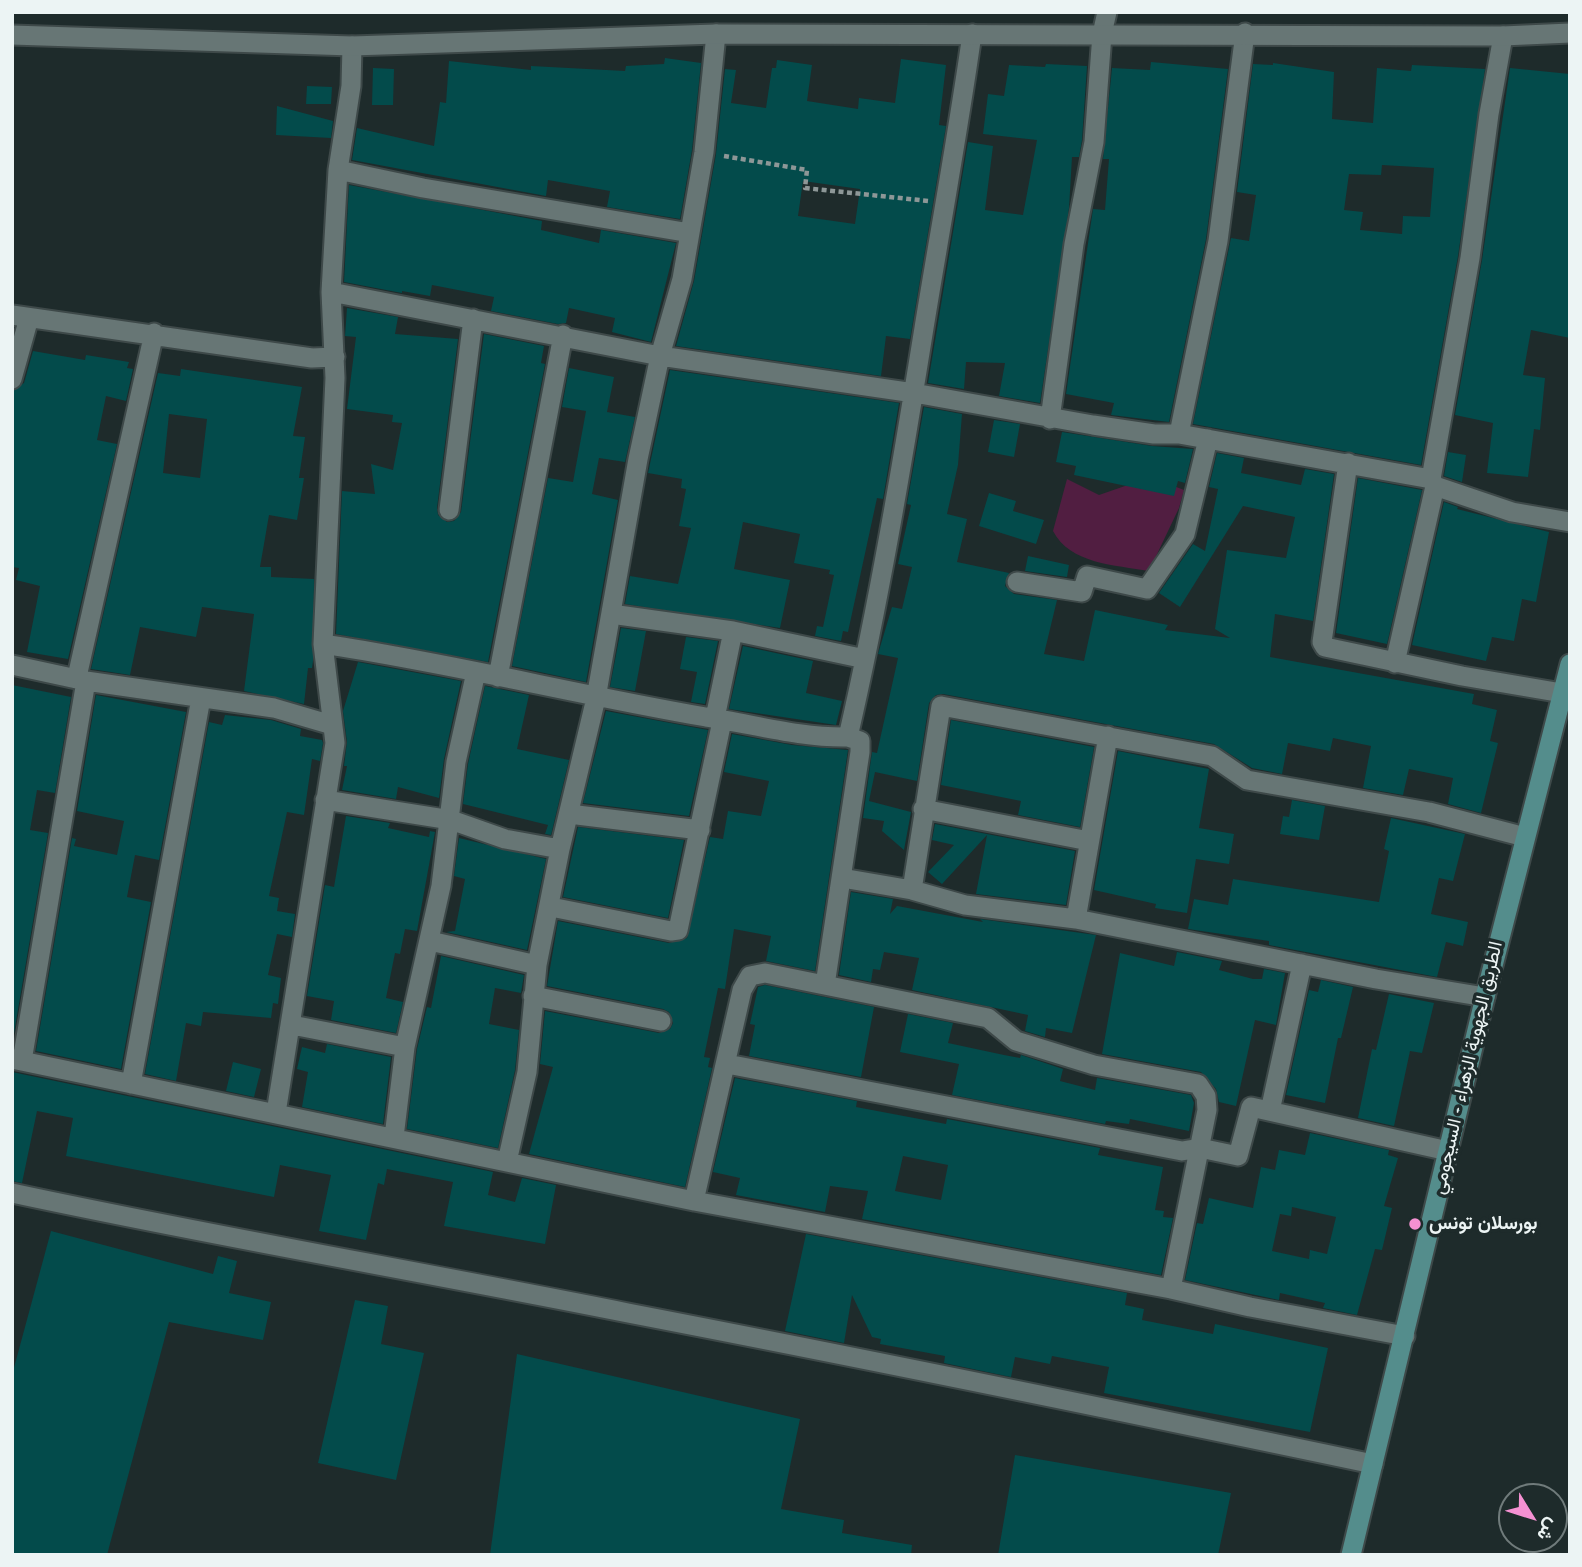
<!DOCTYPE html>
<html>
<head>
<meta charset="utf-8">
<style>
	body { margin:0 }
	#map { position:relative; width:1582px; height:1567px; overflow:hidden; background:#1e2b2b; font-family:"Varela Round",Vazirmatn,sans-serif }
	canvas { display:block }
	.frame { position:absolute; inset:0; border:14px solid #ecf4f4; pointer-events:none }
	.north { position:absolute; left:1498px; top:1483px; width:70px; height:70px; box-sizing:border-box; background:#1e2b2b; border:2px solid #707b7b; border-radius:50%; rotate:128deg; font-size:19px; font-weight:700; line-height:28px; text-align:center; color:#ecf4f4 }
	.north::after { content:''; display:block; margin:auto; width:24px; height:32px; background:#f591d2; clip-path:polygon(50% 0,100% 100%,50% 72%,0 100%) }
</style>
</head>
<body>
<div id="map">
<canvas width="1582" height="1567"></canvas>
<div class="frame"></div>
<div class="north">ش</div>
</div>
<script>
const ctx = document.querySelector('canvas').getContext('2d');
ctx.lineJoin = 'round';
function fillPath(path, color) {
  ctx.fillStyle = color;
  ctx.fill(path, 'evenodd');
}
function trace(path, color, width, dash) {
  ctx.strokeStyle = color;
  ctx.lineWidth = width;
  ctx.lineCap = dash ? 'butt' : 'round';
  ctx.setLineDash(dash || []);
  ctx.stroke(path);
}
function write(font, color, halo, rows, align = 'center') {
  ctx.font = font + ' "Varela Round",Vazirmatn,sans-serif';
  ctx.lineWidth = 7;
  ctx.setLineDash([]);
  ctx.textBaseline = 'middle';
  ctx.strokeStyle = halo;
  ctx.fillStyle = color;
  for (const [text, x, y, turn = 0] of rows) {
    ctx.save();
    ctx.translate(x, y);
    ctx.rotate((+turn || 0) * Math.PI / 180);
    ctx.textAlign = isNaN(turn) ? turn : align;
    if (halo) ctx.strokeText(text, 0, 0);
    ctx.fillText(text, 0, 0);
    ctx.restore();
  }
}
const green = new Path2D(`
	M1151,477L1184,490L1179,508L1149,571C1115,565 1070,564 1053,531L1067,479L1099,495Z`);
const building = new Path2D(`
	M665,58L701,63L692,150L680,219L607,207L610,191L548,180L546,196L352,160L357,128L434,146L440,102L446,103L449,61L531,70V66L625,71L626,66L664,64Z
	M901,59L946,65L939,125L946,126L910,339L886,336L881,376L676,346L694,281L716,154L725,69L736,70L731,103L766,108L772,68H776L777,60L812,65L807,101L858,109L859,98L895,103ZM803,181L860,189L855,224L798,216Z
	M1151,62L1228,69L1206,239L1169,422L1111,415L1114,403L1066,394L1093,209L1105,210L1109,159H1103L1112,68L1150,70Z
	M1273,63L1334,72L1332,119L1373,123L1377,68L1411,71L1412,65L1485,69L1458,256L1421,465L1193,424L1231,238L1249,241L1256,195L1237,192L1253,64L1273,65ZM1382,165L1434,168L1430,217L1403,216L1402,234L1360,230L1363,212L1344,210L1349,174L1381,175Z
	M1046,64L1087,66L1082,140L1079,157H1072L1069,208L1040,403L999,396L1005,363L966,362L964,389L928,383L968,142L993,146L985,210L1023,215L1037,140L983,134L988,94L1004,96L1009,65L1045,67Z
	M373,68L394,69L393,105H372Z
	M1510,68L1570,74V338L1531,330L1523,375L1545,378L1540,430L1534,429L1528,477L1487,473L1493,423L1455,415L1482,260Z
	M307,86L332,87L331,104H306Z
	M277,106L333,121L331,138L276,135Z
	M349,185L542,221L541,230L599,243L601,230L676,243L651,342L612,332L615,318L569,308L566,323L558,324L491,311L494,297L432,285L430,296L402,291V293L344,282Z
	M347,308L398,317L395,334L458,339L437,508L438,515L447,522L454,521L461,512L484,334L544,346L541,363L545,364L488,662L336,634L342,491L375,494L371,464L393,470L402,423L392,422L393,415L347,409L356,337L345,336Z
	M33,351L85,360L86,355L129,362L127,368L133,369L126,401L106,396L97,440L117,444L68,659L27,652L40,586L16,580L19,568L12,567V391L24,383Z
	M569,368L614,377L607,412L635,417L625,462L599,458L592,494L618,500L586,682L512,666L548,478L573,482L586,411L562,407Z
	M181,369L302,387L293,436L305,437L299,478H304L297,520L269,515L260,567H271V577L314,579L313,661L312,668H308L304,704L244,691L254,614L202,607L196,637L140,627L130,675L91,669L158,373L180,376ZM169,414L207,419L200,478L163,473Z
	M670,370L899,403L883,499L877,498L848,632L843,631L841,641L815,636L817,626L823,627L834,575L829,574L830,570L794,563L800,534L743,522L734,569L790,580L780,628L625,604L630,576L678,584L691,528L679,526L686,489L681,488L682,479L648,473Z
	M924,407L962,414L958,465L947,514L967,519L957,562L1009,573L1005,586L1014,594L1057,600L1044,654L1084,661L1095,610L1168,625L1165,630L1230,638L1215,629L1227,550L1286,558L1295,517L1243,506L1180,607L1159,593L1193,544L1205,551L1218,489L1209,487L1217,453L1244,458L1241,473L1301,485L1305,469L1334,474L1313,621L1275,614L1270,657L1474,694L1472,704L1497,710L1490,741L1498,743L1481,813L1448,804L1453,778L1409,769L1403,795L1363,788L1371,746L1333,738L1330,751L1288,743L1282,774L1252,768L1214,744L943,694L936,695L929,703L917,781L875,772L869,801L911,812L904,850L882,831L884,821L863,818L872,752L877,753L898,658L878,654L892,607L902,609L912,567L898,564L911,505L907,504Z
	M994,420L1020,424L1014,457L988,452Z
	M1062,432L1152,446L1193,449L1185,483L1178,481L1174,496L1074,475L1076,466L1056,462Z
	M1448,452L1466,455L1462,482L1444,476Z
	M1358,478L1422,490L1387,644L1336,633Z
	M989,493L1016,501L1013,511L1044,520L1036,544L979,526Z
	M1444,502L1458,507L1457,509L1549,532L1536,602L1522,599L1514,641L1492,637L1486,661L1412,645Z
	M1028,556L1069,565L1067,577L1025,571Z
	M621,628L646,631L635,691L610,687Z
	M686,637L718,641L705,704L691,702L697,672L680,669Z
	M743,646L813,661L806,693L842,701L836,725L729,709Z
	M358,662L461,681L444,759L439,798L398,787L396,799L342,790L347,766H344L347,742L343,711Z
	M12,685L71,697L55,793L37,790L30,830L48,833L12,1045Z
	M485,686L529,695L517,749L569,760L551,835L545,834L548,825L463,804L468,764Z
	M96,695L186,712L159,860L135,855L127,897L151,902L121,1069L36,1051L72,838L76,839L74,846L117,855L124,821L77,811Z
	M606,711L708,730L689,816L583,803Z
	M225,715L271,720L301,729L300,736L322,740L323,743L320,761L312,759L304,815L287,812L269,896L279,898L277,911L295,914L292,937L277,934L268,975L281,978L278,1004L273,1003L271,1018L203,1012L201,1026L186,1023L176,1081L145,1074L209,722L222,725Z
	M951,720L1094,747L1080,827L1018,815L1021,801L941,785Z
	M732,734L792,745L848,750L815,971L766,961L771,936L734,929L725,989L718,988L704,1057L710,1058L708,1067L712,1068L685,1187L529,1154L553,1067L540,1064L545,1011L659,1033L670,1029L673,1023L669,1012L663,1009L547,986L558,921L669,943L687,938L710,837L723,839L728,811L761,816L769,781L724,772Z
	M1118,751L1209,769L1199,828L1234,834L1229,864L1196,859L1187,913L1155,908L1156,904L1094,890Z
	M1292,800L1325,806L1319,840L1280,834L1283,816L1289,817Z
	M346,816L390,823L388,828L429,837L430,831L435,832L417,931L405,929L400,954L395,953L386,998L403,1002L396,1033L331,1020L334,1001L307,996L325,885L334,887Z
	M1391,818L1465,834L1453,881L1439,878L1431,914L1468,922L1463,946L1446,942L1437,977L1269,945V941L1188,929L1194,899L1228,905L1233,879L1379,902L1389,851L1384,849Z
	M935,824L1075,851L1066,905L976,894L987,835L942,884L928,872L954,845L932,840Z
	M578,827L684,840L668,918L563,897Z
	M459,838L546,859L527,950L446,932L455,931L465,879L454,876Z
	M851,892L893,899L890,914L897,906L983,922L980,919L1096,935L1072,1033L1046,1028L1045,1037L1025,1031L1028,1015L912,990L919,958L884,952L880,970L873,969L871,982L839,975Z
	M1177,952L1222,961L1219,970L1253,979H1262L1264,969L1285,973L1276,1025L1255,1020L1236,1106L1219,1102L1216,1089L1201,1072L1102,1054L1120,953L1174,966Z
	M441,956L524,975L521,993L495,988L489,1024L519,1030L515,1070L498,1148L407,1129L417,1049L427,1007L431,1008Z
	M1321,980L1353,987L1341,1038H1338L1325,1103L1286,1095L1309,990L1318,992Z
	M765,985L874,1007L861,1077L749,1056L755,1025L750,1024L758,987Z
	M1389,994L1434,1003L1422,1053L1410,1051L1394,1126L1358,1118L1372,1049L1376,1050Z
	M908,1014L953,1023L948,1043L1004,1055L1020,1058L1021,1055L1063,1069L1060,1081L1095,1090L1097,1078L1191,1095L1194,1103L1189,1131L1130,1119L1129,1124L1106,1121L1105,1124L952,1095L959,1064L900,1052Z
	M327,1044L391,1057L383,1124L302,1107L308,1072L297,1069L302,1047L325,1053Z
	M233,1062L261,1069L254,1097L226,1091Z
	M12,1072L493,1172L488,1195L515,1202L522,1178L556,1185L545,1244L444,1226L453,1182L387,1169L384,1185L378,1183L366,1240L319,1231L331,1175L280,1165L274,1197L66,1156L73,1118L37,1111L22,1183L12,1181Z
	M735,1078L857,1101L856,1107L946,1124L947,1119L1100,1148L1098,1155L1163,1167L1155,1210L1164,1211L1163,1217L1173,1218L1161,1275L862,1219L868,1191L830,1186L825,1212L736,1195L740,1178L713,1172ZM903,1156L948,1165L941,1200L895,1191Z
	M1310,1133L1389,1150L1388,1155L1398,1158L1384,1206L1392,1208L1382,1250L1375,1249L1357,1315L1323,1308L1325,1303L1280,1293L1279,1300L1185,1280L1197,1223L1203,1224L1209,1198L1253,1208L1261,1167L1275,1170L1279,1150L1305,1155ZM1292,1207L1336,1217L1327,1254L1310,1250L1309,1259L1272,1251L1280,1214L1291,1216Z
	M51,1231L213,1274L218,1256L237,1261L229,1293L271,1302L263,1340L169,1322L107,1555H12V1375Z
	M806,1234L1127,1293L1125,1305L1144,1309L1142,1320L1213,1334L1215,1324L1328,1348L1310,1432L1104,1393L1109,1367L1052,1356L1050,1364L1015,1357L1011,1377L944,1363L945,1356L880,1344L881,1339L872,1337L852,1295L844,1343L785,1331Z
	M355,1300L388,1306L381,1344L424,1353L396,1480L318,1463Z
	M517,1354L800,1419L781,1509L844,1520L842,1533L912,1545L911,1555H490Z
	M1015,1455L1231,1493L1218,1555H998Z`);
const path = new Path2D(`
	M724,156L807,170L805,188L928,201`);
const minor = new Path2D(`
	M338,170L423,188L690,233
	M331,292L660,356L914,393L1093,425L1154,434H1179L1431,479L1435,486L1512,512L1570,522
	M12,315L312,358L335,357
	M12,379L29,318
	M1050,419L1074,244L1094,142L1102,34L1107,12
	M1179,434L1218,241L1245,33
	M1348,463L1322,642L1325,647L1462,676L1562,693
	M1431,479L1470,258L1489,114L1503,36
	M449,510L473,319
	M1017,582L1082,592L1087,576L1147,589L1185,534L1208,439
	M611,614L733,631L865,659
	M323,644C451,663 578,695 706,717C753,724 800,738 848,737C879,602 902,465 924,328C940,230 958,133 972,34
	M1395,663L1435,486
	M12,665L86,681L274,708L332,725
	M77,677L154,333
	M498,677L563,335
	M715,718L733,631
	M325,800L451,820L505,839L560,849
	M923,809L1089,841
	M569,814L700,830
	M842,878L912,890L965,905L1076,919L1376,979L1485,997
	M912,890L941,706L1212,756L1247,780L1429,812L1525,837
	M551,907L671,931L678,930L722,721
	M1076,919L1108,736
	M430,941L537,965
	M825,985L860,752V741L848,737
	M533,996L661,1021
	M292,1025L405,1047
	M12,1059L694,1201L1171,1289L1250,1307L1405,1336
	M22,1061L86,681
	M727,1064L1182,1151L1200,1148L1238,1156L1251,1107L1448,1151
	M131,1084L201,698
	M1270,1111L1302,964
	M276,1113L335,743L323,644L335,378L331,292L338,170L351,86L352,46
	M394,1137L405,1047L441,886L456,762L476,672
	M507,1162L527,1072L537,965L560,849L596,698L638,459L660,356L682,279L704,152L716,34
	M12,1193C217,1237 423,1272 628,1313C877,1361 1125,1412 1373,1464
	M694,1201L742,990L750,976L765,973L988,1018L1016,1041L1094,1065L1198,1084L1206,1096L1207,1110L1171,1289`);
const tertiary = new Path2D(`
	M12,35L352,46L716,34L1503,36L1570,33`);
const secondary = new Path2D(`
	M1351,1555L1485,997L1570,664`);
const markers = [
	[1415,1224,7,"#f591d2"]
];
const streetNames = [
	["الطريق الجهوية الزهراء - السيجومي",1468,1068,-77]
];
const poiNames = [
	["بورسلان تونس",1429,1224]
];
fillPath(green, '#511e41');
fillPath(building, '#034b4b');
trace(minor, '#3e4949', 23);
trace(tertiary, '#3e4949', 23);
trace(secondary, '#3e4949', 23);
trace(path, '#8d9797', 4.5, [5, 3.5]);
trace(minor, '#677675', 19);
trace(tertiary, '#677675', 19);
trace(secondary, '#548d8c', 19);
for (const [x, y, r, color] of markers) {
  const dot = new Path2D();
  dot.arc(x, y, r, 0, 2 * Math.PI);
  ctx.fillStyle = color;
  ctx.fill(dot);
  trace(dot, '#1e2b2b', 2.5);
}
write('19px', '#ecf4f4', '#1e2b2b', streetNames);
write('bold 19px', '#ecf4f4', '#1e2b2b', poiNames, 'left');
</script>
</body>
</html>
